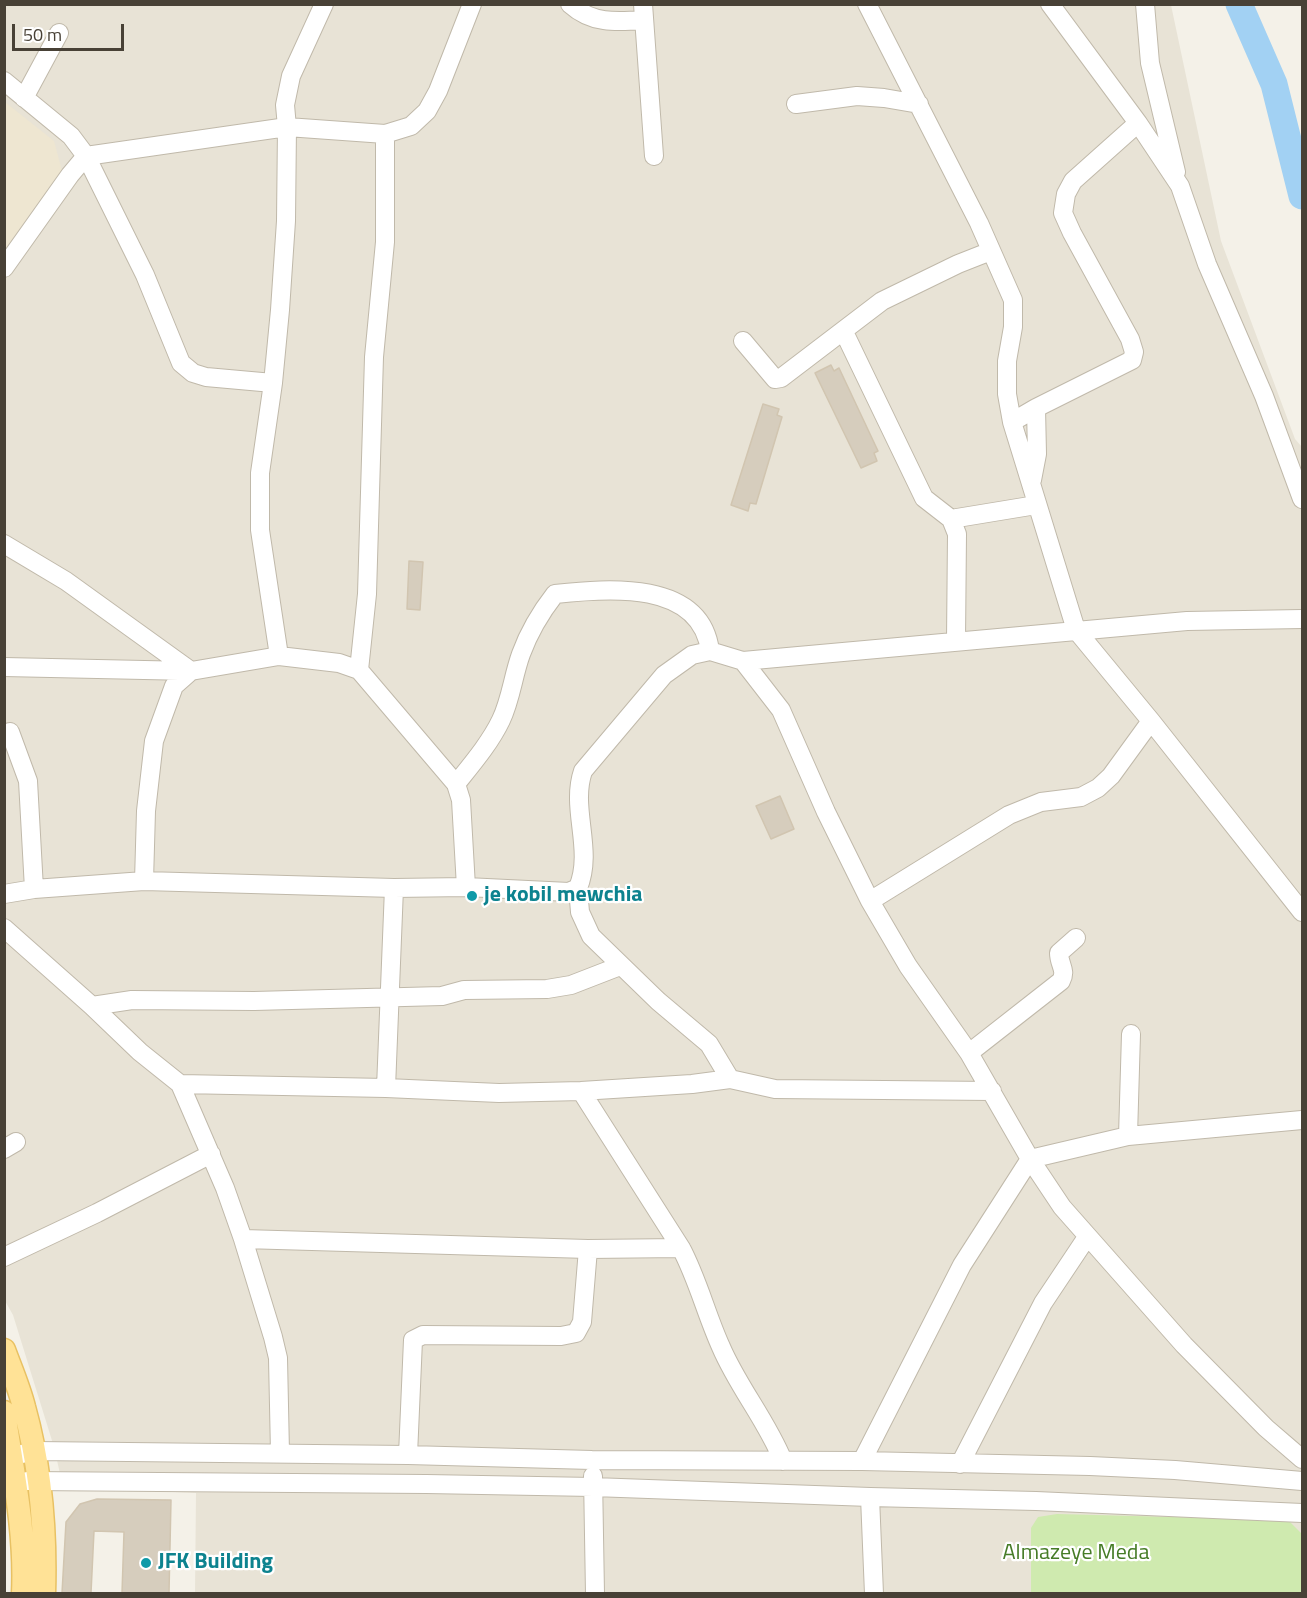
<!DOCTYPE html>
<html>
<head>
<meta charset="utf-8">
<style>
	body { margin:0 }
	#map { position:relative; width:1307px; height:1598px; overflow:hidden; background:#f4f1e8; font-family:"Titillium Web",sans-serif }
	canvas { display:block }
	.frame { position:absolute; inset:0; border:6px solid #484136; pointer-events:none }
	.scale { position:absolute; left:12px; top:24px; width:112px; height:27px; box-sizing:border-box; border:3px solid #484136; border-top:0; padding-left:8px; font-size:18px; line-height:21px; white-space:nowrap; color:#484136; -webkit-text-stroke:4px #fff; paint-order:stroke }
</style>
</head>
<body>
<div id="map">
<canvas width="1307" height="1598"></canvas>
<div class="frame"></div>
<div class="scale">50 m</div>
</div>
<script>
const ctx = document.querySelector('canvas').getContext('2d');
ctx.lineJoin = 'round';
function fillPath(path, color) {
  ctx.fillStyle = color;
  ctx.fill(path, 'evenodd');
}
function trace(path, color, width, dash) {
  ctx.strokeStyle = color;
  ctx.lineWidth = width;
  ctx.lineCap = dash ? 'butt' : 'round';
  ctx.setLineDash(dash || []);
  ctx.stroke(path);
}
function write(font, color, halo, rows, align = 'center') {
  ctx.font = font + ' "Titillium Web",sans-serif';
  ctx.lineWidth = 4.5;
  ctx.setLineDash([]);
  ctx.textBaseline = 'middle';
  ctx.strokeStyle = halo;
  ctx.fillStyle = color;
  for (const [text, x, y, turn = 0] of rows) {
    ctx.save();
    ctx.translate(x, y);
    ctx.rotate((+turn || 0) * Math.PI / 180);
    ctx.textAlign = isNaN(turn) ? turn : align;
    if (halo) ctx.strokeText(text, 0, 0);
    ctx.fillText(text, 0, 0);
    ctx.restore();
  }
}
const residential = new Path2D(`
	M4,5H1171L1221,241L1295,439L1302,447V1593H195L196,1493L63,1487L54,1447L13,1315L4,1299Z`);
const education = new Path2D(`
	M5,102L54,141L62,171L5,253Z`);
const green = new Path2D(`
	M1057,1514L1288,1520L1302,1534V1593L1031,1594V1528L1038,1517Z`);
const river = new Path2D(`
	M1239,4L1274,84L1302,196`);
const building = new Path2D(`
	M831,365L834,371L839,368L878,451L874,453L877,461L861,468L815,373Z
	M763,404L779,409L777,415L782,417L756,504L750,503L748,511L731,505Z
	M409,561L423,562L420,610L407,609Z
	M780,796L794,829L771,839L756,806Z
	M97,1499L171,1500L169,1593H122L124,1532L94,1531L91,1593H62L66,1522L80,1504Z`);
const minor = new Path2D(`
	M570,4C592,24 616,22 644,20
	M643,4L654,156
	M867,4L979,223L1013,300V327L1007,361V394L1012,422L1076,630L1151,721L1302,912
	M1050,4L1138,123L1180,186L1207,264L1264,396L1302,499
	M1145,4L1150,63L1176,172
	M4,81L71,136L86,156L145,275L181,363L193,373L206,377L273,383
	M24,98L59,33
	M796,104L857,96L884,98L919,104
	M4,268L70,175L86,156L287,127L385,134L411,126L427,111L438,91L472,4
	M844,332L924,498L951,519L957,534L956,640
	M743,341L775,379L781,378L882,301L958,264L991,251
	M1012,422L1036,408L1132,360L1134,352L1130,339L1072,233L1063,213L1066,194L1073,181L1138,123
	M1032,480L1037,454L1036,408
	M951,519L1036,505
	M4,544L66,581L191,671L174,686L154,741L146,811L144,881
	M279,656L260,530V473L273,383L280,310L286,221L287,127L285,105L291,76L324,4
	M743,661L1187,621L1302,619
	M4,667L191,671L279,656L339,663L359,670L456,784L461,800L466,887
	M359,670L367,594L374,357L385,242V134
	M10,732L28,781L34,889
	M456,784C472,764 490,743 501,720C511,699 513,676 521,654C529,632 541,612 555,594C608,588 701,580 710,651
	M578,888L580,912L591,936L658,1001L709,1044L730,1079
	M4,894L34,889L144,881L394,888L466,887L569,892L578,888C594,849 570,809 583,771L664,675L692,655L710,651L743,661L781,710L826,812L870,901L908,966L969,1053L1030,1159L1062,1207L1184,1345L1266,1428L1302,1459
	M870,901L1009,815L1041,802L1081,797L1098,788L1111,776L1151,721
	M4,928L92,1006L140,1052L180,1084L225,1188L243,1239L273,1337L278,1358L280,1453
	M92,1006L132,1000L254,1001L442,996L464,990L547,989L571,985L620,966
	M969,1053L1061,981C1067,970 1059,965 1059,953L1076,938
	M180,1084L386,1088L499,1093L581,1091L692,1084L730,1079L775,1089L992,1091
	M386,1088L394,888
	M581,1091L681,1248C698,1280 706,1314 721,1347C738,1387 767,1421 783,1461
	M1128,1136L1131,1034
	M4,1149L16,1142
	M243,1239L588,1249L681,1248
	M4,1257L97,1213L211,1154
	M408,1455L413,1340L423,1335L561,1336L576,1333L582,1322L588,1249
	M4,1458L35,1451L408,1455L592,1460L862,1461L1090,1466L1175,1470L1302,1481
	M862,1461L962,1265L1030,1159L1128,1136L1302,1120
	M960,1464L1043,1303L1087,1237
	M593,1476L595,1594
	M27,1481L426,1484L593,1487L870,1497L1036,1501L1302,1513
	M870,1497L874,1594`);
const major = new Path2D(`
	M4,1350C11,1369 19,1387 24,1407C41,1468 46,1531 44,1594
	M4,1412C13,1474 26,1531 23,1594`);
const markers = [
	[472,896,6,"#0f9aa8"],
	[146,1563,6,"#0f9aa8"]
];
const cultureNames = [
	["je kobil mewchia",484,896],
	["JFK Building",158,1563]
];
const parkNames = [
	["Almazeye Meda",1076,1554]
];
fillPath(residential, '#e8e3d6');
fillPath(education, '#eee6d1');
fillPath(green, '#cfeaaf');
trace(river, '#a2d1f3', 27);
fillPath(building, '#d6cdbd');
trace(building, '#d1c5b0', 1.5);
trace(minor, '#c0b9aa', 20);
trace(major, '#e8c163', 25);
trace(minor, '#fff', 18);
trace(major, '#ffe296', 22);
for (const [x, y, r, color] of markers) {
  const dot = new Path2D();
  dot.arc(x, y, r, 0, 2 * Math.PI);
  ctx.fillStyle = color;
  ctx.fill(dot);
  trace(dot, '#fff', 2);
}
write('bold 22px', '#0d838f', '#fff', cultureNames, 'left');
write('22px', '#467c27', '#fff', parkNames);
</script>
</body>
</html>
